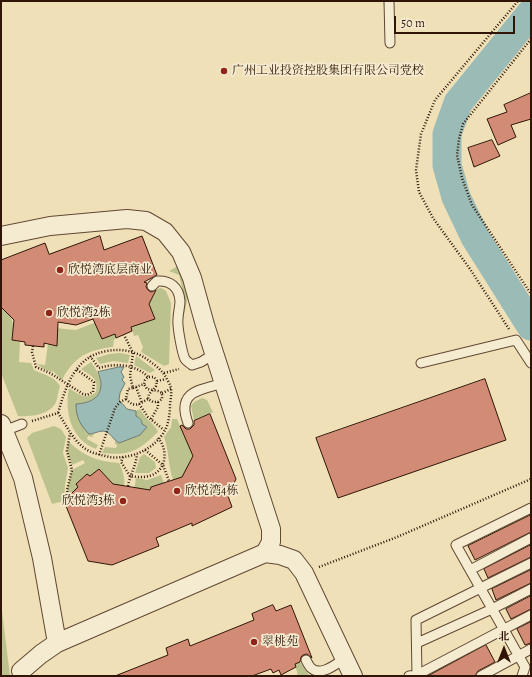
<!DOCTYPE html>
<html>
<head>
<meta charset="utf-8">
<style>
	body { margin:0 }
	#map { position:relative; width:532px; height:677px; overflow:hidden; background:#f0e0b8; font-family:Alegreya,"Noto Serif SC",serif }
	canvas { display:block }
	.frame { position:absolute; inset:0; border:2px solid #301506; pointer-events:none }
	.north { position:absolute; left:484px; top:629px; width:40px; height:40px; -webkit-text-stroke:3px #f5ebd1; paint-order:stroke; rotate:0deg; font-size:11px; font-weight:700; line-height:16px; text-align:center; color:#301506 }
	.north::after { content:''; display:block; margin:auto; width:14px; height:18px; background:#301506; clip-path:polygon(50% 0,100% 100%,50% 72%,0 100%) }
	.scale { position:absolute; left:394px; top:16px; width:121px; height:18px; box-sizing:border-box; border:2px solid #301506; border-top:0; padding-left:5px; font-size:12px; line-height:14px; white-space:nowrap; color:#301506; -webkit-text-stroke:3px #f5ebd1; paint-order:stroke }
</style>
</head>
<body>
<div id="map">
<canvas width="532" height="677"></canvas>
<div class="frame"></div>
<div class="north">北</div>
<div class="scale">50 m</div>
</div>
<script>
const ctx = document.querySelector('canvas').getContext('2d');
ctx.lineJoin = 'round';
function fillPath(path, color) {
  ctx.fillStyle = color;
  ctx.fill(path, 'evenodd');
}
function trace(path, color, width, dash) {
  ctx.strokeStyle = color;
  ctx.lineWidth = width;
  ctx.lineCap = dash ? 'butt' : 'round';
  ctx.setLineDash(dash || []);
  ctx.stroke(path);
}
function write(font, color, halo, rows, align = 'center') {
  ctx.font = font + ' Alegreya,"Noto Serif SC",serif';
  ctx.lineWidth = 3.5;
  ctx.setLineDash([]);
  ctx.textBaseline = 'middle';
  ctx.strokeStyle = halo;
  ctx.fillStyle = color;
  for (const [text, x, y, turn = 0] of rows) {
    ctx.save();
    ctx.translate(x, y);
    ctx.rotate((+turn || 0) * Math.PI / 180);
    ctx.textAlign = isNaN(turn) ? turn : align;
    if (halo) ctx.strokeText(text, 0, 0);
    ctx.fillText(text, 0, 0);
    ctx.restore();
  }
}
const green = new Path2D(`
	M178,266C188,290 190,293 183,319L181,316L185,299L179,275L169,271Z
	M161,288L166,291L171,303L169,364L164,366L141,352L143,347L138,335L134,336L131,327L155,319L149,304L157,289Z
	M1,307C15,321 14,321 12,340L20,342L19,362L31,363L34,370C44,375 54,376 60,386C58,391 58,397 56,402C50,415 30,417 18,416L1,373Z
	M99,321L97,329L102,339L115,334L116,338L114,340L113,347C87,350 74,357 62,380L54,372L43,369L37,364L45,365L48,344L57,346L55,328L76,330Z
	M120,353L130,355L128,363L113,361L100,364L96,358L109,354Z
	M136,356L155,370L150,373L134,365Z
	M91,362C106,382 106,402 76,404L89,434H94L92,437L88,436L87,439L98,445L96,449C71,440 64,411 69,388C78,394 86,401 96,392C99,378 91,376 81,369Z
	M202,398L207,400L213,412L194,420L191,406L194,402Z
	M140,409C144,418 157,426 158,432C138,451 131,456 102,453L105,447L116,448L117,445L115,444V441L119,443L140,435L142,424L135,416L136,411Z
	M172,419H177L193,456L191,474L173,480C168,465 169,451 164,437L171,427Z
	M54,426L61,429L66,437L63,453L68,468L65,485L64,501L52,504L27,438L32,433Z
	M68,441C85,457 97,461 119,463C124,473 126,482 123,493L105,486L110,481L99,469L90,476L87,474L78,487L70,496L67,490L72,470L85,463L83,460L72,465L67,451Z
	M144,454L155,462L156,468L149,473H135L140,457Z
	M161,475L164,483L150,493L134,491L136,478L147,480Z
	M1,603L10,676H1Z
	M300,662L308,674L312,676H298L295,664Z`);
const water = new Path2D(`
	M119,367H124L121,372L124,377L122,380L125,383L120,393L119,400L127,409L136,411V416C140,418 142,420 142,424L147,427L140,435L119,443C113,440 111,432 103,431C98,431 94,434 89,434C80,425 76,417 76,404C89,403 101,399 101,384C101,380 99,375 98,372Z`);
const river = new Path2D(`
	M531,13L458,103L447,134V165L456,197L475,237L531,326`);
const building = new Path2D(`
	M531,93V119L511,125L516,137L498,145L487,119L507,112L504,105Z
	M492,140L500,156L474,167L468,148Z
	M100,236L104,250L142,236L157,275L144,282L147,283L146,287L148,290L151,292L156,290L149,304L155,319L131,327L132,331L116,338L115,334L102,339L93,319L76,325L58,322L57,346L44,343V347L25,345V342L12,340L14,320L1,307V260L45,243L49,254Z
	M485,379L506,440L338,498L316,438Z
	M210,414L236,479L228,496L232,507L192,526V523L156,538L159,546L112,565L88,561L64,501L78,487L76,484L87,474L90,476L99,469L113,484L150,490L151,487L182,477L193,456L180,426L182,425L186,429H190L194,425V421Z
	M531,515V532L475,560L468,546Z
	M531,545V557L488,578L484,569Z
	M531,570V583L496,600L492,589Z
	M531,596V609L511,619L506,609Z
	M273,605L276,611L291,605L312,658L307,654L303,655L301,657L300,662L295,664L296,667L281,675L279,670L273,673L271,669L252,676H115L168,655L166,648L188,639L190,646L254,620L252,614Z
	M531,622V643L525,645L517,629Z
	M486,645L495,662L478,671L475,676H428Z`);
const path = new Path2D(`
	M531,39L463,124L459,139L457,155L462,178L472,205L531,294
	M509,329L470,269L433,218L419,192L416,170L421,134L435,100L518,1
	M33,346L32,352L36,367L50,373L83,394L87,395L93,392L94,382L76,369
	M90,356L99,368C115,363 136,364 148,377
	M164,373L179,369
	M157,381L166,379
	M136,387L142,403
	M133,388L144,384L145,380L148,377H154L157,381L156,386L153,390L147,389L144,384
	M162,393L171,389
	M126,399C130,403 133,406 139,404L148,417L164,430
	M139,404L148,399L153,402H158L162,399V393L158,391L153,390L149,394L148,399
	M151,419L158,407V402
	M32,421L58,413C67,426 74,443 89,451C95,454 102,455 109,457C132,460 158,448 167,426C169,419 170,412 170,405C171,396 173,389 168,381C165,374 159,368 152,363C139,352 124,348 107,351C75,356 66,386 58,413
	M145,450L163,465L169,481
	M99,455L115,408L120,402L126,399L128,389L133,388L130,376L133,353L124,335
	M123,457L121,462L130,476C137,477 145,478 152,475C167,469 168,449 158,438
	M128,486C130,475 136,466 137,454
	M68,498L67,490L72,470L67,451L70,433
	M319,567L397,537L531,479`);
const lane = new Path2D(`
	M389,1L390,43
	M152,286L157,281C170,280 179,287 180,301C180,307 178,313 178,319C177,326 182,353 185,359C187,362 190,363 192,365L201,362L214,354
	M421,363L516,340L531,363
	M188,423C176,391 200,390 224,383
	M4,431L22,424
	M470,570L531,538
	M417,643L492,609L531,589
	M306,660C307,662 309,666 311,668C321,677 336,664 344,659
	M409,676L417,675L416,620L531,563
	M415,676L531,615
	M481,676L531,649
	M522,676L525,667L456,545L531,508`);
const street = new Path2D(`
	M1,236L50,226L127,219L146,221L165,232L181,252L192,278L205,325L271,529V542L265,553L57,643L41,654L21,671
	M1,424L23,478L42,558L57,643
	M265,553L280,555L294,560L304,573L353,676`);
const markers = [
	[224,71,4,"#8f2418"],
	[60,270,4,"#8f2418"],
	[49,313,4,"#8f2418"],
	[177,491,4,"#8f2418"],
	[123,501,4,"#8f2418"],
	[254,642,4,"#8f2418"]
];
const poiNames = [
	["广州工业投资控股集团有限公司党校",232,71],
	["欣悦湾底层商业",68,270],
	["欣悦湾2栋",57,313],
	["欣悦湾4栋",185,491],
	["欣悦湾3栋",115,501,"right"],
	["翠桃苑",262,642]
];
fillPath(green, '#bcc28d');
fillPath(water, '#9bbbb6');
trace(water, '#707970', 1);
trace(river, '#9bbbb6', 29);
fillPath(building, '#d28c76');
trace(building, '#301506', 1);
trace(lane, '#604832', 11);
trace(street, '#604832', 20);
trace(path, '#301506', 2.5, [1, 2]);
trace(lane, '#f5ebd1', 9);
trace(street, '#f5ebd1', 18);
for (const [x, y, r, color] of markers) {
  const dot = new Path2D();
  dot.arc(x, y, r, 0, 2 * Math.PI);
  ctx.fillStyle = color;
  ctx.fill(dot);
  trace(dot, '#f5ebd1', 1.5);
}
write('12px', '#301506', '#f5ebd1', poiNames, 'left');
</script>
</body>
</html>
